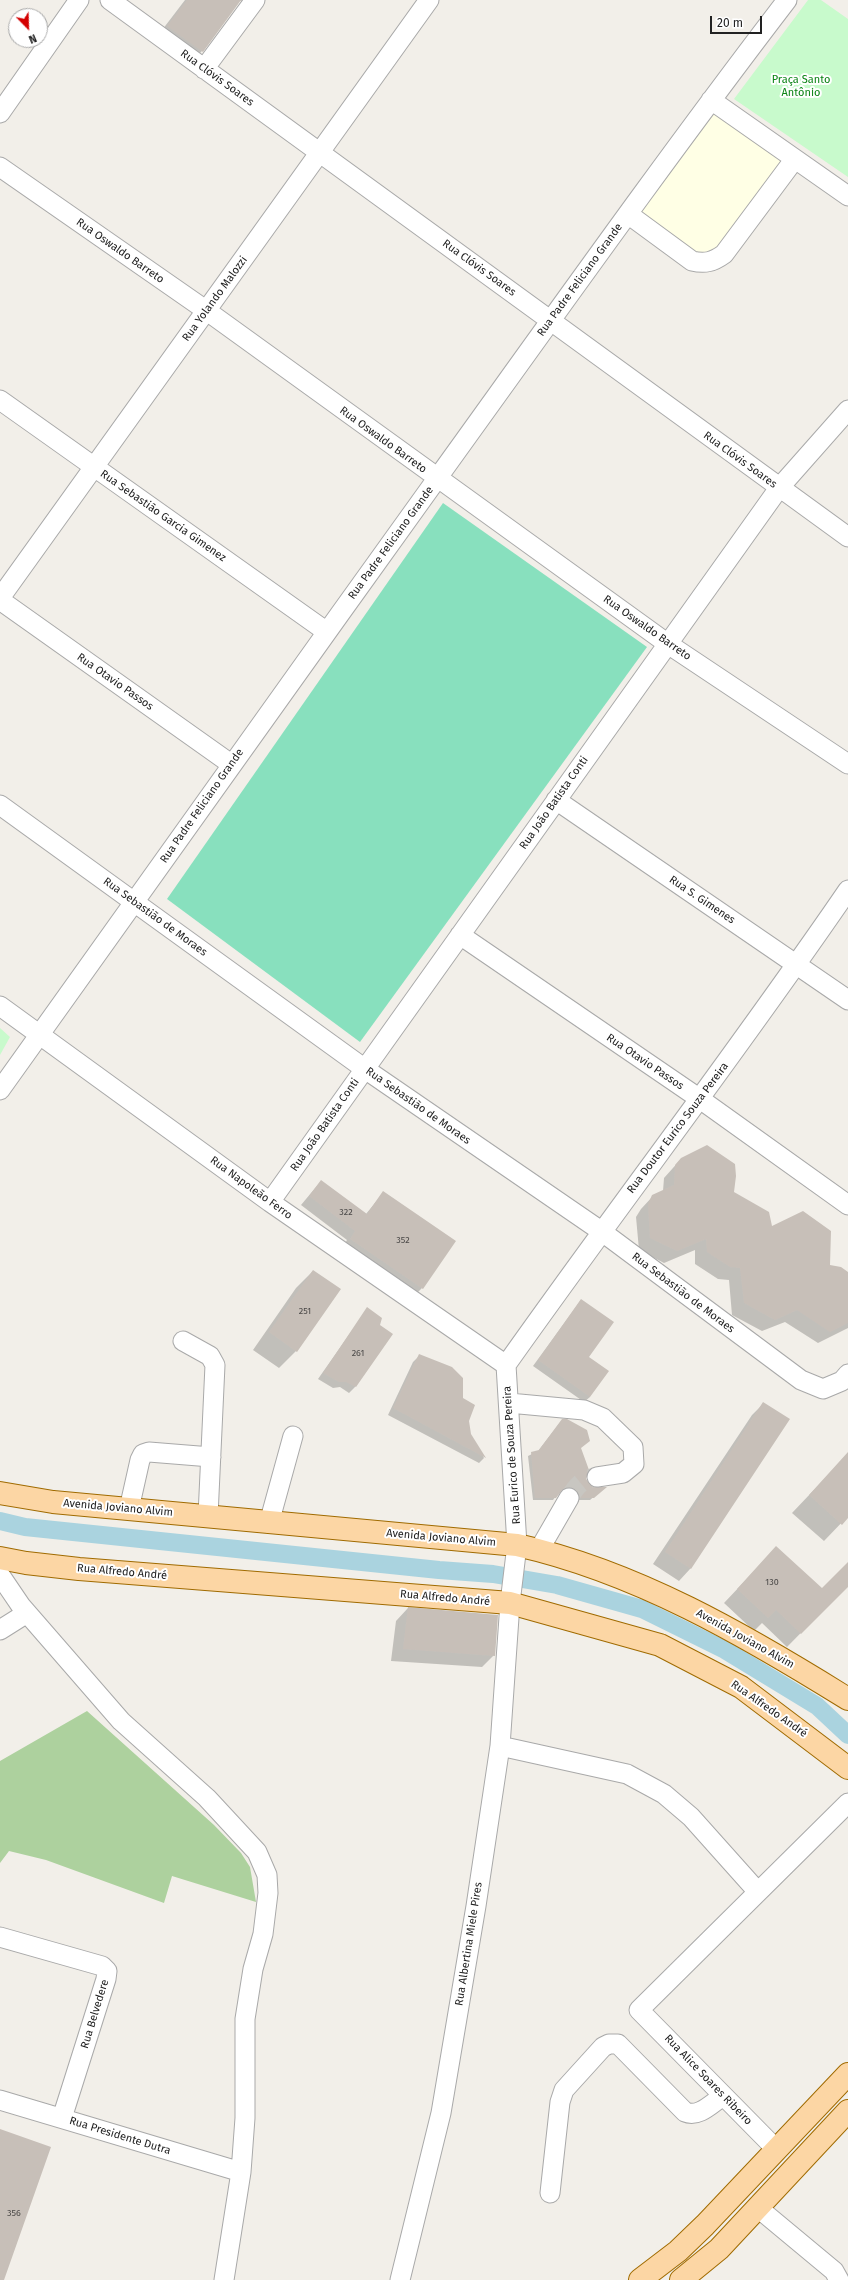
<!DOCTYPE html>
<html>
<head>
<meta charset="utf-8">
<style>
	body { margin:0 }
	#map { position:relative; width:848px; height:2280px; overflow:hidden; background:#f2efe9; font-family:"Fira Sans",sans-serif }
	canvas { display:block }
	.north { position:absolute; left:8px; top:8px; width:40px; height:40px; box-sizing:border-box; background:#fff; border:1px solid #a7a7a7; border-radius:50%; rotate:157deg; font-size:11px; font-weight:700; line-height:16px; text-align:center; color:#222 }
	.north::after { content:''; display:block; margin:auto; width:14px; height:18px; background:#d40000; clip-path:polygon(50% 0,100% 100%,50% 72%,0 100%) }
	.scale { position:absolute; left:710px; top:16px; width:52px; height:18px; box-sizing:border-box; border:2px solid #222; border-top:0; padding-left:5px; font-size:12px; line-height:14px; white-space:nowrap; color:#222; -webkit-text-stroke:3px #fff; paint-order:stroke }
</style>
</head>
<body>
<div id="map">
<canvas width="848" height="2280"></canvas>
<div class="north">N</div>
<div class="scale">20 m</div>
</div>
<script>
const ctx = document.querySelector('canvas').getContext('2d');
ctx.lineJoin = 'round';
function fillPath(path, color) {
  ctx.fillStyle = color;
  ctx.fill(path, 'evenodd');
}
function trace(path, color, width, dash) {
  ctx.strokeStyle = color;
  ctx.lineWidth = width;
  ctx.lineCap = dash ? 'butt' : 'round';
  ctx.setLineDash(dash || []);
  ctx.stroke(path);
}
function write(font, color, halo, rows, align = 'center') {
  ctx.font = font + ' "Fira Sans",sans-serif';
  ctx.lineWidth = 4;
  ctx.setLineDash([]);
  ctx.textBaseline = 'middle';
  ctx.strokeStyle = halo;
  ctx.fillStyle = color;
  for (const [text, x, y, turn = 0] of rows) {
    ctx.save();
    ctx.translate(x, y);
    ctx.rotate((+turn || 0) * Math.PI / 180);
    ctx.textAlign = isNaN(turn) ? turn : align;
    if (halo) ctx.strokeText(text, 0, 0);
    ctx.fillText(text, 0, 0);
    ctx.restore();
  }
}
const education = new Path2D(`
	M712,108L786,162L720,249L702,257L635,213Z`);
const forest = new Path2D(`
	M87,1711L214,1825L241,1853L250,1867L256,1902L172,1876L164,1903L46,1860L9,1851L0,1863V1761Z`);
const park = new Path2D(`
	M808,0H821L848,19V177L734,99Z
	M0,1028L10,1037L0,1055Z`);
const pitch = new Path2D(`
	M443,503L647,647L360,1042L167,899Z`);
const shadow = new Path2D(`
	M185,0H248L239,1L202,51L190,63L156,38Z
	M681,1159L733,1193L771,1227L829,1266L848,1273V1328L818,1343L785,1322L762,1331L732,1315L729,1280L718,1279L695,1264V1250L664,1263L639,1250L636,1217L641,1209L653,1196L663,1191L664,1178Z
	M321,1181L366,1214L383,1193L422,1288L413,1297L342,1248L347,1240L301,1205Z
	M313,1271L296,1351L279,1368L253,1350L296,1288Z
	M581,1300L588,1357L590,1397L584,1402L533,1366Z
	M367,1309L355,1387L349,1393L340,1387L333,1388L318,1379Z
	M419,1356L462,1398L470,1434L484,1458L479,1463L388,1415L413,1362Z
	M764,1403L690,1569L679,1581L653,1564L752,1415Z
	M562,1420L580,1448L585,1478L593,1488H604L590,1500H577L572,1491L565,1489L560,1491L553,1500H533L528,1456L538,1451Z
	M848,1454V1516L824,1541L792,1513Z
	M776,1548L822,1589L848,1564V1585L787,1647L762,1623L754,1631L724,1603Z
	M408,1608L494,1655L482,1667L391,1661L396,1621Z`);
const canal = new Path2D(`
	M0,1521L25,1527L439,1570L493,1574L557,1585L642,1609L725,1650L817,1706L848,1735`);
const building = new Path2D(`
	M187,0H241L203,52L167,26Z
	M707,1145L735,1164L736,1176L734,1192L769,1212L772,1226L803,1211L831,1231L830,1265L841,1267L848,1272V1323L830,1332L797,1310L775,1320L744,1303L740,1268L730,1267L707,1252L706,1239L677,1251L650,1238L648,1204L652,1195L674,1185L675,1165L681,1158Z
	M321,1180L367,1214L383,1191L456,1241L423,1289L350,1239L355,1231L309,1196Z
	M313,1270L341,1289L297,1352L269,1332Z
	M581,1299L614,1322L589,1357L609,1371L590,1397L538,1360Z
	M367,1307L382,1318L380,1325L393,1334L356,1387L346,1382H339L323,1373Z
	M419,1354L452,1367L463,1378V1398L475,1405L469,1421L471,1434L486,1458L393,1408Z
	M763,1402L790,1419L691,1569L665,1552Z
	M562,1419H567L587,1430L590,1441L581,1448L589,1470L586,1479L593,1487H607L594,1498H580L575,1489L569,1487L563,1489L556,1498H535L531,1452L539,1450Z
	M848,1452V1518L842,1525L809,1495Z
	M776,1546L822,1588L848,1562V1587L801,1634L776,1610L768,1618L737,1589Z
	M408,1607L498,1615L495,1656L403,1649Z
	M0,2129L51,2147L4,2280H0Z`);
const minorTunnel = new Path2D(`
	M569,1498C577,1485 582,1479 597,1477`);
const minor = new Path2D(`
	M110,0L848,537
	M204,69L255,0
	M711,100L848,196
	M0,113L79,0
	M0,167L207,311L668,644L848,764
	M628,214L692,261C705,264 713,262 724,254L794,160
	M0,400L327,632
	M0,598L429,0
	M0,600L231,764
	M556,800L848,1000
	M0,805L365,1069L601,1231L801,1380L823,1389L842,1381L848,1374
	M460,935L700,1099L848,1205
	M0,1006L270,1202L506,1365
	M0,1090C145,887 290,683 436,480C552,319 666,158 787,0
	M270,1202L779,488L848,410
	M183,1341L210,1356L215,1365L208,1516
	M506,1365C619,1205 738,1051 848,890
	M509,1403L584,1410L603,1418L633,1447L634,1464L623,1473L597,1477
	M129,1509L140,1460L143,1454L149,1452L211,1457
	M269,1523L293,1436
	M539,1550L569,1498
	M0,1575L21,1606L121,1721L207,1798L257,1852L267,1875L268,1893L263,1934L253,1969L245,2019V2118L241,2172L224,2280
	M0,1630L27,1613
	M500,1746L627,1774L664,1794L691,1817L758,1892
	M0,1937L102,1966L107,1971L106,1979L62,2118
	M0,2100L241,2172
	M777,2150L639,2010L848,1803
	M550,2193L560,2102L564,2090L603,2047L609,2044H618L685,2112C699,2118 712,2103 723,2096
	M757,2207L834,2271L839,2280
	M400,2280L441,2113L476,1906L500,1746L510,1603L517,1545L506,1365`);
const major = new Path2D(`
	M0,1493L53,1502L517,1545C637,1572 745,1635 848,1699
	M0,1558L26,1563L79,1569L510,1603L660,1645L741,1687L848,1768
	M640,2280L678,2251L705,2225L848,2074
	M681,2280L719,2249L848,2111`);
const numberNames = [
	["322",346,1212],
	["352",403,1240],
	["251",305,1311],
	["261",358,1353],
	["130",772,1582],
	["356",14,2213]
];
const streetNames = [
	["Rua Clóvis Soares",217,78,36],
	["Rua Oswaldo Barreto",120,251,35],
	["Rua Clóvis Soares",479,268,36],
	["Rua Padre Feliciano Grande",580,280,-54],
	["Rua Yolando Malozzi",215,299,-54],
	["Rua Oswaldo Barreto",383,440,36],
	["Rua Clóvis Soares",740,460,36],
	["Rua Sebastião Garcia Gimenez",163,516,35],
	["Rua Padre Feliciano Grande",391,543,-54],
	["Rua Oswaldo Barreto",647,628,35],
	["Rua Otavio Passos",115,682,35],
	["Rua João Batista Conti",554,803,-55],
	["Rua Padre Feliciano Grande",202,806,-55],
	["Rua S. Gimenes",702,900,34],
	["Rua Sebastião de Moraes",155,917,36],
	["Rua Otavio Passos",645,1062,34],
	["Rua Sebastião de Moraes",418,1106,35],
	["Rua João Batista Conti",325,1125,-55],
	["Rua Doutor Eurico Souza Pereira",678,1128,-53],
	["Rua Napoleão Ferro",251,1188,36],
	["Rua Sebastião de Moraes",683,1293,37],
	["Rua Eurico de Souza Pereira",512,1455,-94],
	["Avenida Joviano Alvim",118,1508,5],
	["Avenida Joviano Alvim",441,1538,5],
	["Rua Alfredo André",122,1572,5],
	["Rua Alfredo André",445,1598,5],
	["Avenida Joviano Alvim",745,1639,29],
	["Rua Alfredo André",769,1709,35],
	["Rua Albertina Miele Pires",469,1944,-81],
	["Rua Belvedere",95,2014,-73],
	["Rua Alice Soares Ribeiro",708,2080,46],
	["Rua Presidente Dutra",120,2136,17]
];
const parkNames = [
	["Praça Santo",801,80],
	["Antônio",801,93]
];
fillPath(education, '#ffffe5');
fillPath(forest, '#add19e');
fillPath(park, '#c8facc');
fillPath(pitch, '#88e0be');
fillPath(shadow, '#0003');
trace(canal, '#aad3df', 18);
fillPath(building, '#c7bfb8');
trace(minorTunnel, '#c8c6c1', 19, [19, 10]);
trace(minor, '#a9a9a9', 21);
trace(major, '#a06b00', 24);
trace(minor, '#fff', 19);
trace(major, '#fcd6a4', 22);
write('9px', '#4b4948', null, numberNames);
write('11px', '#222', '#fff', streetNames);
write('11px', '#0c8416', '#fff', parkNames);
</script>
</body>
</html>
